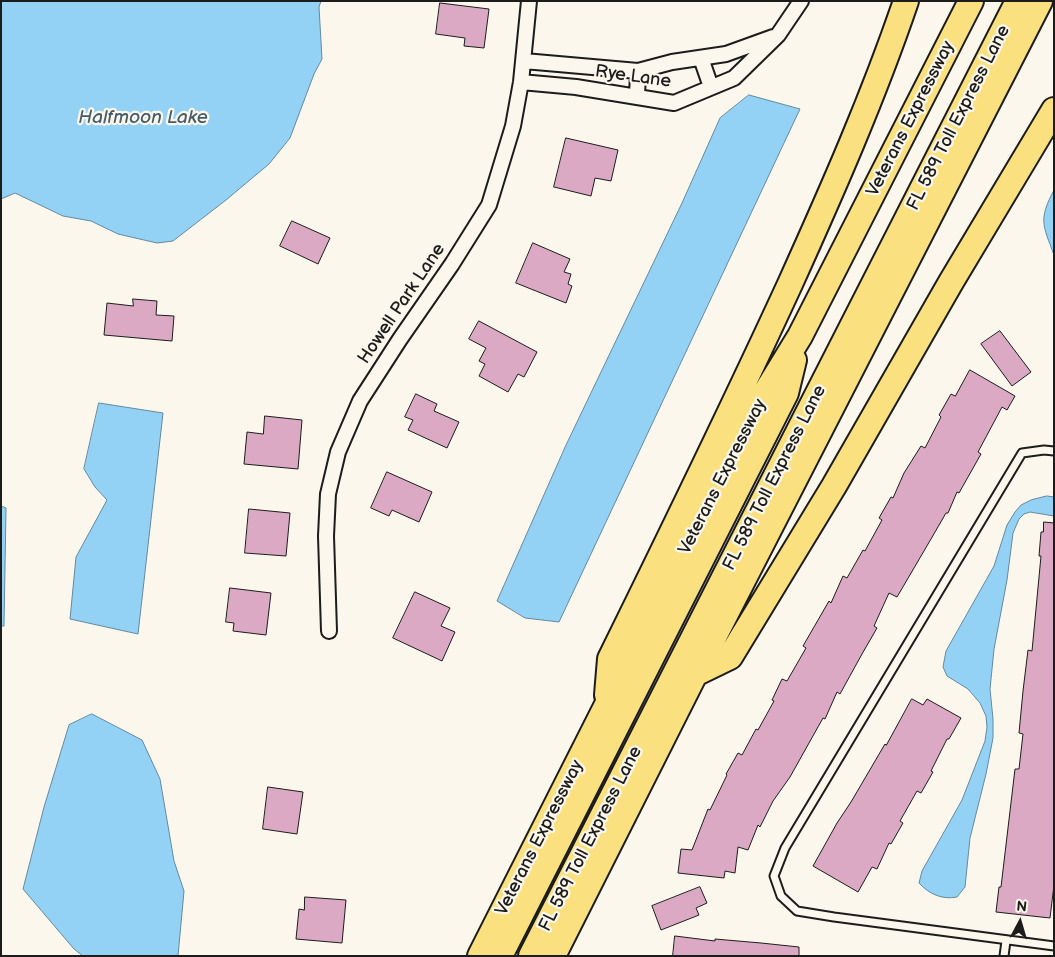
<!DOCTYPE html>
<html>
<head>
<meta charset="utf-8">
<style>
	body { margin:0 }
	#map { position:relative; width:1055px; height:957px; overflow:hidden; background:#fbf7ec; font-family:"Balsamiq Sans",sans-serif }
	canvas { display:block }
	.frame { position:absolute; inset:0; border:2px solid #1c1c1c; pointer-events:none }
	.north { position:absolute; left:995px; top:897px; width:50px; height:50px; -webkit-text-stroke:4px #fbf7ec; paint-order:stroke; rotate:6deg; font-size:14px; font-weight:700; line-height:20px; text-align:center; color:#1c1c1c }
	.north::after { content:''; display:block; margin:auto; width:18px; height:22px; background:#1c1c1c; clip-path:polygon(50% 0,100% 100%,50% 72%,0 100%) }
</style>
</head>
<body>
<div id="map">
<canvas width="1055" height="957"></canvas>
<div class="frame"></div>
<div class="north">N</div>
</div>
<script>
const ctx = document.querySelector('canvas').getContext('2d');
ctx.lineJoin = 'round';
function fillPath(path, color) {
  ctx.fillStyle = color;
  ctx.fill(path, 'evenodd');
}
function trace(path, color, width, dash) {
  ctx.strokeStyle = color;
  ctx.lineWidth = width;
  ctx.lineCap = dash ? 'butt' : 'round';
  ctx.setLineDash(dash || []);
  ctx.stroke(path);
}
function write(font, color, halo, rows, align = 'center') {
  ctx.font = font + ' "Balsamiq Sans",sans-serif';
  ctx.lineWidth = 4.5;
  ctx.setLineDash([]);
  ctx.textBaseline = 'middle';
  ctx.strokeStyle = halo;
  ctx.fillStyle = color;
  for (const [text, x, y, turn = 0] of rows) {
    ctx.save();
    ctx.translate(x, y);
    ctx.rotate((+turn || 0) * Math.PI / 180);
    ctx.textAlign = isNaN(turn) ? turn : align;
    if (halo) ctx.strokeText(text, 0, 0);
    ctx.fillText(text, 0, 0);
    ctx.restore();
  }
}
const water = new Path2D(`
	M1,1H321L319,7L322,59L314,74L290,138L269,164L226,200L173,241L157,243L118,234L91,221L63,216L15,193L1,199Z
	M749,95L800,109L559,622L525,618L497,601L566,445L682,203L720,118Z
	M1054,190V255C1043,225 1038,220 1054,190Z
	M99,403L163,413L138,634L70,619L76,557L107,500L95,487L84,469Z
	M1047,496L1054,497V516L1030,512L1024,514L1019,519L1013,533L1007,580L994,649L990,689L993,719V738L986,774L970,838L965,887L957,897C942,900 929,894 919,883L922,871L962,800L985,741L987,727L986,716L980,703L968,689L947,676L943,667L946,651L994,566L1007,525L1015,512L1021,505L1031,500Z
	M1,506L6,508L4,626H1Z
	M92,714L142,740L160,779L174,861L184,891L178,956H83L74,949L23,889L44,807L69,725Z`);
const building = new Path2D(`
	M440,3L489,9L484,48L464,46L465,38L436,34Z
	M566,138L618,150L611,181L595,178L591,196L554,187Z
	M292,221L330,238L318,264L280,246Z
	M533,243L570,259L564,272L571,274L568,284L572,286L566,303L516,283Z
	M133,299L157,301L156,315L174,316L172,341L104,335L107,303L133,306Z
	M479,321L537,352L524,377L518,374L508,392L479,376L485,364L479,361L486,348L469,339Z
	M1000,331L1031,372L1012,386L981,344Z
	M970,370L1015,396L1007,410L1002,407L978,452L981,454L959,493L957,492L948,513H946L931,539L897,597L889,593L874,626L877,628L862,654L840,694L837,692L825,719L823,718L790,777L773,801L760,827L758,825L748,850L738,847L735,873L725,871L724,878L678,873L681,849L692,850L708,809L710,810L727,775L726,774L738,753L742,755L756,729L758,730L774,701L772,700L782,679L787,681L806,648L803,646L829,601L831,603L843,576L847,578L863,550L865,551L882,520L879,518L891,497L893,498L904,473L921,446L925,448L941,417L939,415L951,394L955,396Z
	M416,394L437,404L434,411L459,422L447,448L408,430L413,420L405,417Z
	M265,416L302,420L298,469L244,464L247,432L263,434Z
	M387,472L432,492L419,522L392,510L389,516L371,508Z
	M249,509L290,513L286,556L245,553Z
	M1044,522L1054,523V885L1050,918L996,912L999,887H1001L1015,769H1019L1023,734L1019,733L1023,691L1028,650L1032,651L1041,556H1039L1041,532H1043Z
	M230,588L271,593L266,635L233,631L234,623L226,622Z
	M415,592L450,608L441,626L455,632L442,661L393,638Z
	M912,699L923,705L927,699L961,718L949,739H947L931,771L933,772L921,793L917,791L900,821L903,823L891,844L889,843L877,869L872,867L858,892L813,866L837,823L851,802L885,744L886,745Z
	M268,787L303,792L297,834L263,829Z
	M700,887L707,903L696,908L699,915L661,930L652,906Z
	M305,897L346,900L342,943L296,939L299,909L304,910Z
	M675,936L715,941V939L761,943L799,947V956H673Z`);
const lane = new Path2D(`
	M1054,451L1044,450L1022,453L785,848L774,876L781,896L797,911L834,917L1054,946
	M1004,956L1006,941`);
const street = new Path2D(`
	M701,58L711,87
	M524,61L638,71L672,62L726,54L773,37
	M521,82L576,87L674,103L734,78L778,35L801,1
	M637,97L638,71
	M329,631L326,536L328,494L338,452L360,401L400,339L452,264L489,205L513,126L521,82L529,1`);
const highway = new Path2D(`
	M695,674L730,657L834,486L951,282L1054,110
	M607,695L610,659C671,535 732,410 790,284C832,191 873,98 906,1
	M480,956L762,398L800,336L971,1
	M500,956L786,393L794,360
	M531,956L1018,1
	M553,956L695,674L1040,1`);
const streetNames = [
	["Rye Lane",633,77,8],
	["FL 589 Toll Express Lane",959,118,-63],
	["Veterans Expressway",911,119,-63],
	["Howell Park Lane",402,304,-56],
	["Veterans Expressway",723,477,-63],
	["FL 589 Toll Express Lane",775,478,-63],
	["Veterans Expressway",540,838,-63],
	["FL 589 Toll Express Lane",591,839,-63]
];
const waterNames = [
	["Halfmoon Lake",143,118]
];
fillPath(water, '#94d2f5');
trace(water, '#64899e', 1);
fillPath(building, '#dca9c5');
trace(building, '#1c1c1c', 1);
trace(lane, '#1c1c1c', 11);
trace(street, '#1c1c1c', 18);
trace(highway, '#1c1c1c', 28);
trace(lane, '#fbf7ec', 7);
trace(street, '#fbf7ec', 14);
trace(highway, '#fbe080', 24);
write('18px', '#1c1c1c', '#fbf7ec', streetNames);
write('italic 19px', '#465c68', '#fbf7ec', waterNames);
</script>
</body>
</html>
